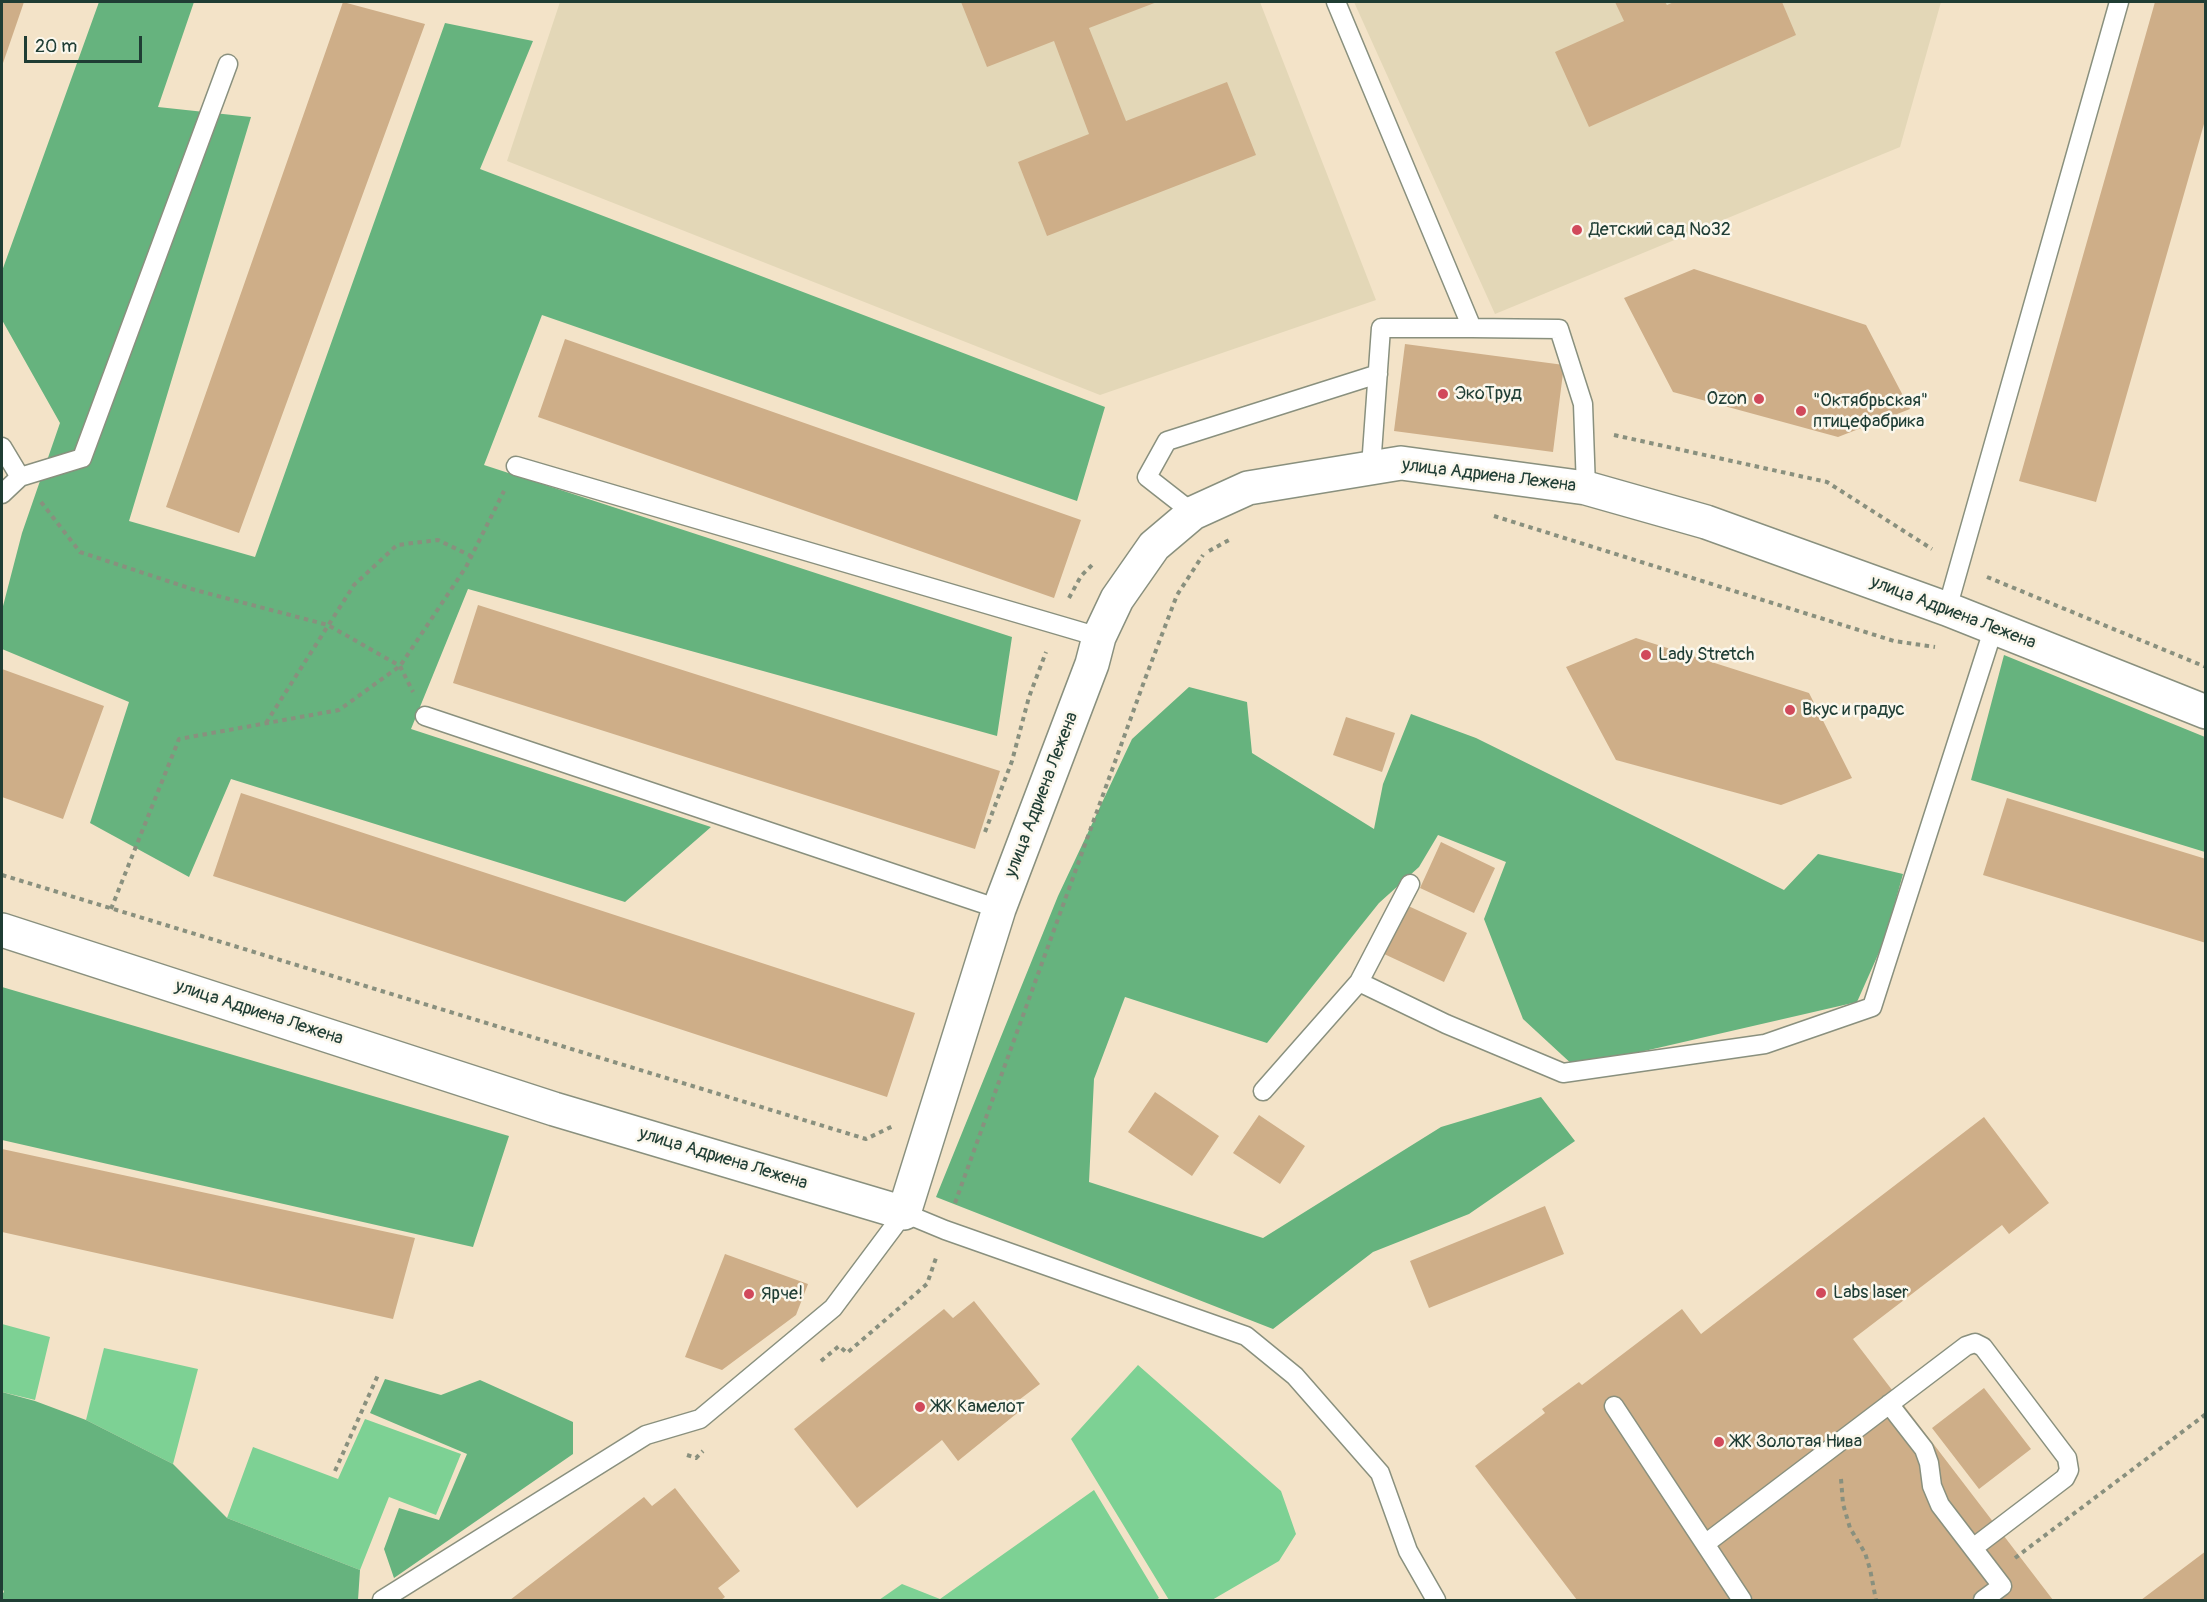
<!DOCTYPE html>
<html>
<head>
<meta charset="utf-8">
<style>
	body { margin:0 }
	#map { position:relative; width:2207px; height:1602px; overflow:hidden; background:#f3e3c8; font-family:Pangolin,sans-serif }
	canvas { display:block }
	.frame { position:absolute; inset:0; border:3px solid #1f3d34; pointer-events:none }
	.scale { position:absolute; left:24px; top:36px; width:118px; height:27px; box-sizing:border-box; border:3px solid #1f3d34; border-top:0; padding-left:8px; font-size:18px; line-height:21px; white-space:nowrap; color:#1f3d34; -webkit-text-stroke:4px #fbf7ec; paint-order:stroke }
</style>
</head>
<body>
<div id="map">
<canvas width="2207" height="1602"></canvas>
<div class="frame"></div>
<div class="scale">20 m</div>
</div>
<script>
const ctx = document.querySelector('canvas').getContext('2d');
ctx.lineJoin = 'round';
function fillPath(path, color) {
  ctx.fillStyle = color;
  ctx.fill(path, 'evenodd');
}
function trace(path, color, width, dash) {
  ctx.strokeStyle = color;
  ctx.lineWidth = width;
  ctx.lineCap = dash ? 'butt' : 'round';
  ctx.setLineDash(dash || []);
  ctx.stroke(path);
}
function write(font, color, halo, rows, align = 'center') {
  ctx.font = font + ' Pangolin,sans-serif';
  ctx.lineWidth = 5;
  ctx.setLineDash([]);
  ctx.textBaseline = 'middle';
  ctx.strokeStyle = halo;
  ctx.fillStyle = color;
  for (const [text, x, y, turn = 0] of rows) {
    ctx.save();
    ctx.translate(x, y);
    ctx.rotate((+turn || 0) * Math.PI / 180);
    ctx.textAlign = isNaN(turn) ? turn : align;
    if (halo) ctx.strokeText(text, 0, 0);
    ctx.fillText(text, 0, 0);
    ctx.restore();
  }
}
const built = new Path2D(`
	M560,2H1260L1376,300L1100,395L507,161Z
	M1354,2H1941L1900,147L1495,314Z`);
const green = new Path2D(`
	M2,1324L50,1337L35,1400L2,1392Z
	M104,1348L198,1369L173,1464L86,1420Z
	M1138,1365L1281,1491L1296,1534L1279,1561L1212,1600H1169L1071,1439Z
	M365,1419L461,1454L436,1515L389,1497L360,1570L227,1518L253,1447L338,1479Z
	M1094,1490L1159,1598L1156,1600H879L902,1584L940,1599Z`);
const forest = new Path2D(`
	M99,2H194L158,107L251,117L129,521L255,557L445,23L533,41L480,169L1105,407L1077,501L542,315L484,465L1012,637L997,736L468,589L411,729L711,827L625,902L231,779L189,877L90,823L129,702L2,649V610L22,533L60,423L2,320V271Z
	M2004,655L2205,737V852L1971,780Z
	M1189,687L1247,702L1252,753L1374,829L1383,784L1411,714L1476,738L1784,890L1818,854L1903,874L1885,939L1857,1002L1575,1067L1523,1019L1484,919L1506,862L1438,835L1419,867L1379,903L1267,1043L1125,997L1094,1079L1089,1182L1263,1238L1441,1127L1541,1097L1575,1141L1469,1214L1373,1252L1273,1329L936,1197L1058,896L1132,739Z
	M2,987L509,1136L473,1247L2,1140Z
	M385,1379L441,1395L480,1380L573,1422V1454L394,1578L384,1549L399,1508L439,1520L467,1454L370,1413Z
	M2,1392L35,1401L86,1420L173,1464L227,1518L360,1570L358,1600H2V1594L4,1592L2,1587Z`);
const building = new Path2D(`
	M2,2H24L2,66Z
	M343,2L425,24L239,533L166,507Z
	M961,2H1157L1089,28L1126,121L1227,82L1256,155L1047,236L1018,162L1089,134L1054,41L987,67Z
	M1615,2H1665L1667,5L1674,2H1782L1796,35L1589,127L1555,52L1624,21Z
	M2155,2H2206V117L2096,502L2019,481Z
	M1694,269L1866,325L1910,409L1838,437L1673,392L1624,298Z
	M565,339L1081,520L1054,598L538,417Z
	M1405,344L1564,365L1553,452L1394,431Z
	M478,605L1000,771L975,849L453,683Z
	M1636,638L1809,693L1852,778L1781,805L1616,760L1566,667Z
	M2,669L104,706L63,819L2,797Z
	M1346,717L1395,733L1382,772L1333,755Z
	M241,793L915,1013L887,1097L213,876Z
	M2007,798L2206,859V943L1983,875Z
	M1441,842L1495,868L1474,913L1420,888Z
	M1404,904L1467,933L1444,982L1382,953Z
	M1155,1092L1219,1136L1192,1176L1128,1132Z
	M1259,1115L1305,1146L1280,1184L1233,1153Z
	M1984,1117L2049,1203L2009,1234L2002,1225L1853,1339L2053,1600H1577L1475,1466L1545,1413L1542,1409L1579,1382L1582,1385L1682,1309L1701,1334Z
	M2,1149L415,1238L393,1319L2,1232Z
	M1545,1206L1564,1254L1429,1308L1410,1261Z
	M725,1254L808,1284L796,1315L722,1370L685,1357Z
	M974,1301L1040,1384L1015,1403L1021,1410L958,1461L942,1440L857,1508L794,1429L944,1309L953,1318Z
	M1984,1388L2031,1449L1979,1489L1932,1428Z
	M675,1488L740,1571L718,1588L725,1597L721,1600H510L644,1497L652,1506Z
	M2206,1551V1600H2141Z`);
const path = new Path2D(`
	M1614,435L1827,482L1932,549
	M41,502L80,552L195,590L328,625L400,666L413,692
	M1494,516L1894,641L1935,647
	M1209,551L1229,540
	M1987,577L2206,667
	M1069,598L1081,576L1094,563
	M266,723L354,585L397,545L438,540L471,556
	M985,832L1012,761L1029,697L1046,652
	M2,875L866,1139L893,1126
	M111,909L179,739L339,710L400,666L466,567L504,491
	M955,1203L1145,679L1177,595L1203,555
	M821,1361L839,1346L847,1353L927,1284L936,1258
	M687,1455L696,1458L703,1451
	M335,1471L378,1375
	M1841,1479L1843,1504L1850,1528L1865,1553L1870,1569L1876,1600
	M2015,1558L2206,1414`);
const service = new Path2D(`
	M1336,2L1472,328L1559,329L1583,404L1586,488
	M2,447L20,477L2,494
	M516,466L1099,637
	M1371,467L1381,328H1472
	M20,477L82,458L228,64
	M1193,513L1147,477L1167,441L1378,374
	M1947,609L2119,2
	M425,716L999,909
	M1359,982L1446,1024L1563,1073L1765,1044L1872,1007L1994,627
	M1263,1091L1359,982L1410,884
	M1889,1404L1924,1449L1929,1463L1932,1486L1940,1505L2002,1586L1983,1600
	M1614,1406L1742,1600
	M1705,1544L1966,1346L1975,1343L1983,1347L2067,1458L2069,1470L2065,1478L1973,1548
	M382,1600L646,1435L700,1419L833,1308L904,1213L945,1230L1246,1336L1295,1376L1380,1473L1408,1551L1436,1600`);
const tertiary = new Path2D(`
	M2,930L554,1109L904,1213L999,909L1092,664L1099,637L1117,599L1154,546L1193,513L1248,488L1401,463L1586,488L1706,522L1947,609L2206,712`);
const markers = [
	[1577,230,6,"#d1495b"],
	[1443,394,6,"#d1495b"],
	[1759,399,6,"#d1495b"],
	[1801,411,6,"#d1495b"],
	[1646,655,6,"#d1495b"],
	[1790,710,6,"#d1495b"],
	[1821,1293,6,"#d1495b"],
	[749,1294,6,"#d1495b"],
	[920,1407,6,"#d1495b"],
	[1719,1442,6,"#d1495b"]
];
const poiNames = [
	["Детский сад №32",1589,230],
	["ЭкоТруд",1455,394],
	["Ozon",1747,399,"right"],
	["\"Октябрьская\"",1813,401],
	["птицефабрика",1813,422],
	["Lady Stretch",1658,655],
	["Вкус и градус",1802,710],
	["Labs laser",1833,1293],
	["Ярче!",761,1294],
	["ЖК Камелот",932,1407],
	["ЖК Золотая Нива",1731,1442]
];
const streetNames = [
	["улица Адриена Лежена",1489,476,7],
	["улица Адриена Лежена",1953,613,21],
	["улица Адриена Лежена",1042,795,-69],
	["улица Адриена Лежена",259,1013,18],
	["улица Адриена Лежена",723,1159,17]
];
fillPath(built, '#e3d7b7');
fillPath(green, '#7dd194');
fillPath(forest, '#66b37e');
fillPath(building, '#ceae88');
trace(service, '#89907e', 21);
trace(tertiary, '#89907e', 36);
trace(path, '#89907e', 4, [4.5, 4.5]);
trace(service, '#fff', 18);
trace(tertiary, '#fff', 33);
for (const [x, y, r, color] of markers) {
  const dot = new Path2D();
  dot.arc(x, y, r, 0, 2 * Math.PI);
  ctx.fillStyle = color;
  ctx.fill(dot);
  trace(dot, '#fbf7ec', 2);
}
write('18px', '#1f3d34', '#fbf7ec', poiNames, 'left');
write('18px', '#1f3d34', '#fbf7ec', streetNames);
</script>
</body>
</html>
